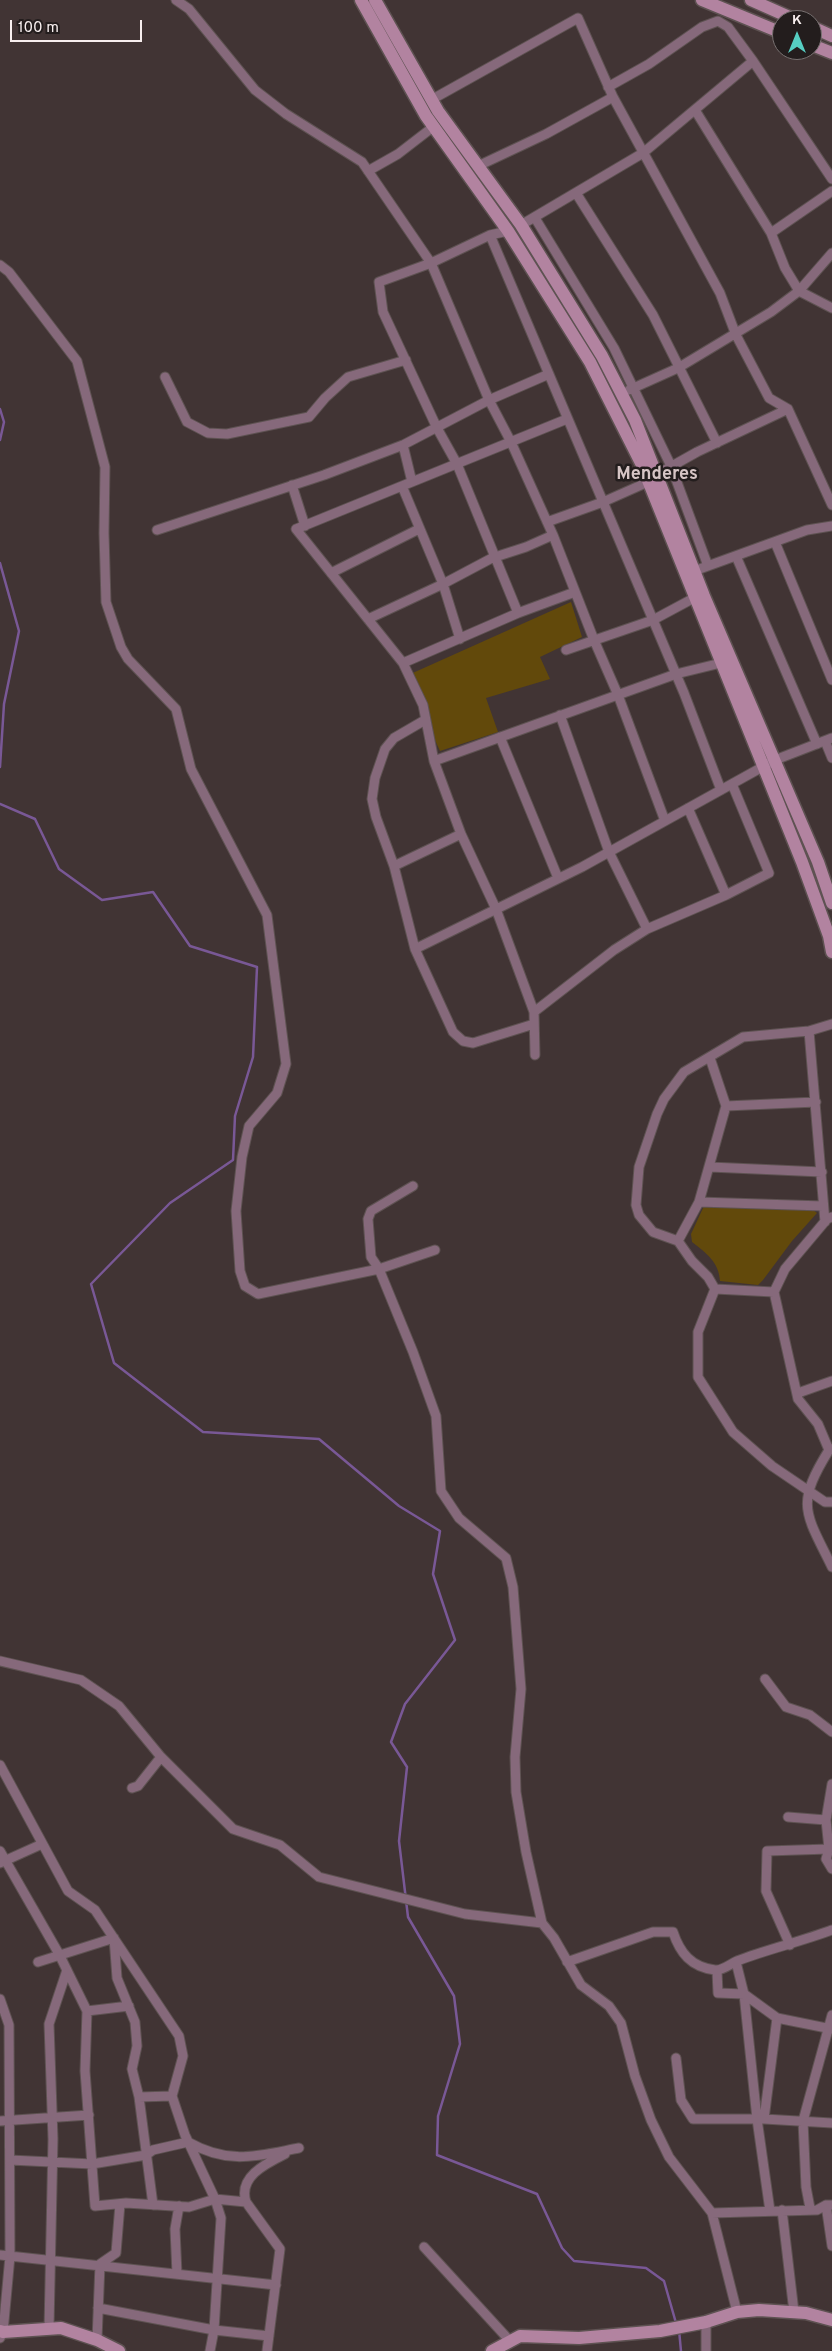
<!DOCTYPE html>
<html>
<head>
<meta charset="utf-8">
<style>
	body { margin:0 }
	#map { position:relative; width:832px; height:2351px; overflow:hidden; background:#413434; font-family:Overpass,sans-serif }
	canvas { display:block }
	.north { position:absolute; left:772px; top:10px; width:50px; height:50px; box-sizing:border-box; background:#231d1d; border:1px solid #787171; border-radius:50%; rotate:0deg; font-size:14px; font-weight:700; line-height:20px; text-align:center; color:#f8efef }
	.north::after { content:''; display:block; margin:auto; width:18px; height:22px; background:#56cec2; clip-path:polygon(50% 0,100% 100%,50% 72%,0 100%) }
	.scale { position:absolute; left:10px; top:20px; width:132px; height:22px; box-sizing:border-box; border:2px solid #f8efef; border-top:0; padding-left:6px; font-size:15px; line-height:18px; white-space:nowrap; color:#f8efef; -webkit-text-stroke:4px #231d1d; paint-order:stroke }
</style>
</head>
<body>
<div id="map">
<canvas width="832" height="2351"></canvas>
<div class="north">K</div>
<div class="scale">100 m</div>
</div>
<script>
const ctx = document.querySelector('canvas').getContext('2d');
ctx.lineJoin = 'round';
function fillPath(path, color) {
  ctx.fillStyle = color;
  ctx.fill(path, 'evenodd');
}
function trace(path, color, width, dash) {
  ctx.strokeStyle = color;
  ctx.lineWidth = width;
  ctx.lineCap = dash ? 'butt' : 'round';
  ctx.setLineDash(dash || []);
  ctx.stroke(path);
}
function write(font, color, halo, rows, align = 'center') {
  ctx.font = font + ' Overpass,sans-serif';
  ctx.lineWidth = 5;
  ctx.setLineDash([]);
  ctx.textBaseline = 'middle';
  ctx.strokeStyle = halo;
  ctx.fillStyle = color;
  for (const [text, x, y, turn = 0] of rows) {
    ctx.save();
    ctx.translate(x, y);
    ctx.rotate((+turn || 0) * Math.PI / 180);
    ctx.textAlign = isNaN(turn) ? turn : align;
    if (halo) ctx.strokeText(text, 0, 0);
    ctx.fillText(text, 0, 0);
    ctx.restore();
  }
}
const green = new Path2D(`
	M571,602L582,637L540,657L550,679L486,698L498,732L440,751L406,676Z
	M704,1206L812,1209L817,1213L792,1241L763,1280L758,1285L720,1281C719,1262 706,1253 692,1242L691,1234Z`);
const stream = new Path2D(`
	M0,409L4,422L0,440
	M0,563L19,631L4,704L0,767
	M0,804L35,819L59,869L102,900L153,892L190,946L257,967L253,1057L235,1116L233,1160L170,1203L91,1284L114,1363L203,1432L319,1439L399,1506L440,1531L433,1574L455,1640L405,1704L391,1742L407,1767L399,1841L408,1917L454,1996L460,2044L438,2116L437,2155L537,2194L562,2248L574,2261L646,2268L664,2281L676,2323
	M679,2330L681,2351`);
const street = new Path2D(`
	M176,0L189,9L255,90L286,114L362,162L431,263L489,400L511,442L553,535L594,640L618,695L665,821
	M608,87L649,64L702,27L718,21L728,27L753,61
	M613,97L720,293L736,335L769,398L788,409L832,505
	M431,100L578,18L613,97L546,134L478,166
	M695,110L771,233L785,268L799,291L832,308
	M368,171L398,154L433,127
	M576,193L653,315L717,443
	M535,218L614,348L671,466L708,566
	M521,225L643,153L753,61L832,179
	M508,231L490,235L431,263L379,282L383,312L437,428L457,464L518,613
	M771,233L832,191
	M490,235L684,693L721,790
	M0,265L9,272L77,361L105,467L104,533L106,602L121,647L128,659L176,709L191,769L267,915L286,1064L277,1093L249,1126L242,1157L236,1211L240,1271L245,1286L258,1294L379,1269L435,1250
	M165,377L187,422L208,433L227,434L309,417L325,398L348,377L406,360
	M629,390L678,368L771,312L799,291L832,253
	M403,445L412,482
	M656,475L697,452L788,409
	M292,485L305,526
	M402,486L443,584L460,639
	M547,522L603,502L648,482
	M157,530L324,475L403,445L489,400L549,374
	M775,542L832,680
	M736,556L817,744
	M694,571L807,530L832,526
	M331,573L419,529
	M368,619L443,584L492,558L526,547L553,535
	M566,650L653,620L694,598
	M403,663L518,613L575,592
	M560,715L609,852L647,929
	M425,720L394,738L385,749L375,778L372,799L376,817L394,866L415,949L453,1032L463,1041L473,1043L534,1024
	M500,737L558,878
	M825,741L832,758
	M434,761L676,674L721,663
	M688,808L726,895
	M394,866L461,834
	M415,949L582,867L775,760L832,738
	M534,1012L614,950L647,929L726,895L769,873L732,784
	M832,1024L809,1031L743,1037L684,1072L664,1099L657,1114L639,1167L636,1205L639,1215L653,1232L678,1241L692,1261L708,1277L715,1289L698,1332V1377L733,1432L772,1466L825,1502H832
	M809,1031L825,1222
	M535,1055L534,1012L496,909L461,834L434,761L423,705L403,663L296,529L567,419
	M726,1106L816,1102
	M710,1167L822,1172
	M413,1186L371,1211L368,1219L371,1257L379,1269L413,1352L436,1416L441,1491L459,1518L506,1558L513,1587L521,1689L515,1757L516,1792L526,1852L542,1923L554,1938L581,1985L609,2006L621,2023L635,2076L651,2120L669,2157L712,2213L737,2312
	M699,1202L823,1206
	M678,1241L699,1202L726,1106L710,1058
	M715,1289L774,1292
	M798,1393L832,1381
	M832,1449L829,1450C795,1505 805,1512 832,1567
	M829,1450L818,1424L798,1399L774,1292L785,1269L827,1219L832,1217
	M0,1661L81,1680L119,1706L161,1757L233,1829L280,1845L319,1877L465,1914L542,1923
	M765,1679L786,1707L810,1715L832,1732
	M0,1765L68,1891L95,1910L179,2036L183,2056L172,2096L185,2135L215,2199L221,2218L214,2330L210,2351
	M132,1788L138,1786L161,1757
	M788,1817L826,1820
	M829,1849L826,1820L832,1784
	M0,1851L59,1954L87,2011L85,2071L95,2206L126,2203L189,2207L215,2199L246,2202L280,2249L267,2351
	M0,1863L42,1844
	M790,1945L766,1891L767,1851L829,1849L826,1859L832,1869
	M38,1962L114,1938L117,1978L135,2022L137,2046L132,2069L139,2097L153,2205
	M567,1962L653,1932H673C680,1953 691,1967 715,1970C722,1971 730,1964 737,1961C768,1949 800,1942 832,1930
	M736,1962L744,1994L757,2119L770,2211
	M717,1971L718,1993L744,1994L777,2018L832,2029
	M0,1999L9,2025L10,2256L3,2332L0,2338
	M87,2011L129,2006
	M676,2058L681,2100L693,2119H764L832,2123
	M139,2097L172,2096
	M764,2119L777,2018
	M0,2121L89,2115
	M10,2160L92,2164L146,2155L153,2150L188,2142C229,2165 256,2156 299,2148
	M246,2202C238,2177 265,2164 285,2154
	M826,2205L832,2246
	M810,2208L806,2187L803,2121L832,2015
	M782,2210L794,2312
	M712,2213L817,2210L826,2205H832
	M424,2247L510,2341
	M0,2255L276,2285
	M177,2274L175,2229L179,2206
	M98,2308L214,2330L269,2336
	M706,2322V2351
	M49,2328L53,2139L49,2024L67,1970
	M97,2340L100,2264L116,2253L120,2204`);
const secondary = new Path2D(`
	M361,0L426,116L508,231L590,362L641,463L802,862L829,936L832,952
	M375,0L438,111L521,225L602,356L635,420L704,596L818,862L832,903
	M702,0L782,33
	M751,0L796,20
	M812,27L832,36
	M812,45L832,53
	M0,2331L3,2332L61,2328L97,2340L119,2351
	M492,2351L520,2336L579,2338L660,2331L706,2322L737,2312L759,2310L806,2313L832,2320`);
const districtNames = [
	["Menderes",657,475]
];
fillPath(green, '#62490b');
trace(stream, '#795896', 2.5);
trace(street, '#5e5252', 11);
trace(secondary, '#5e5252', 15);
trace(street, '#86697b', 9);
trace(secondary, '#b283a0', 12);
write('bold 18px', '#d6c5c5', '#231d1d', districtNames);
</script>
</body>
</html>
